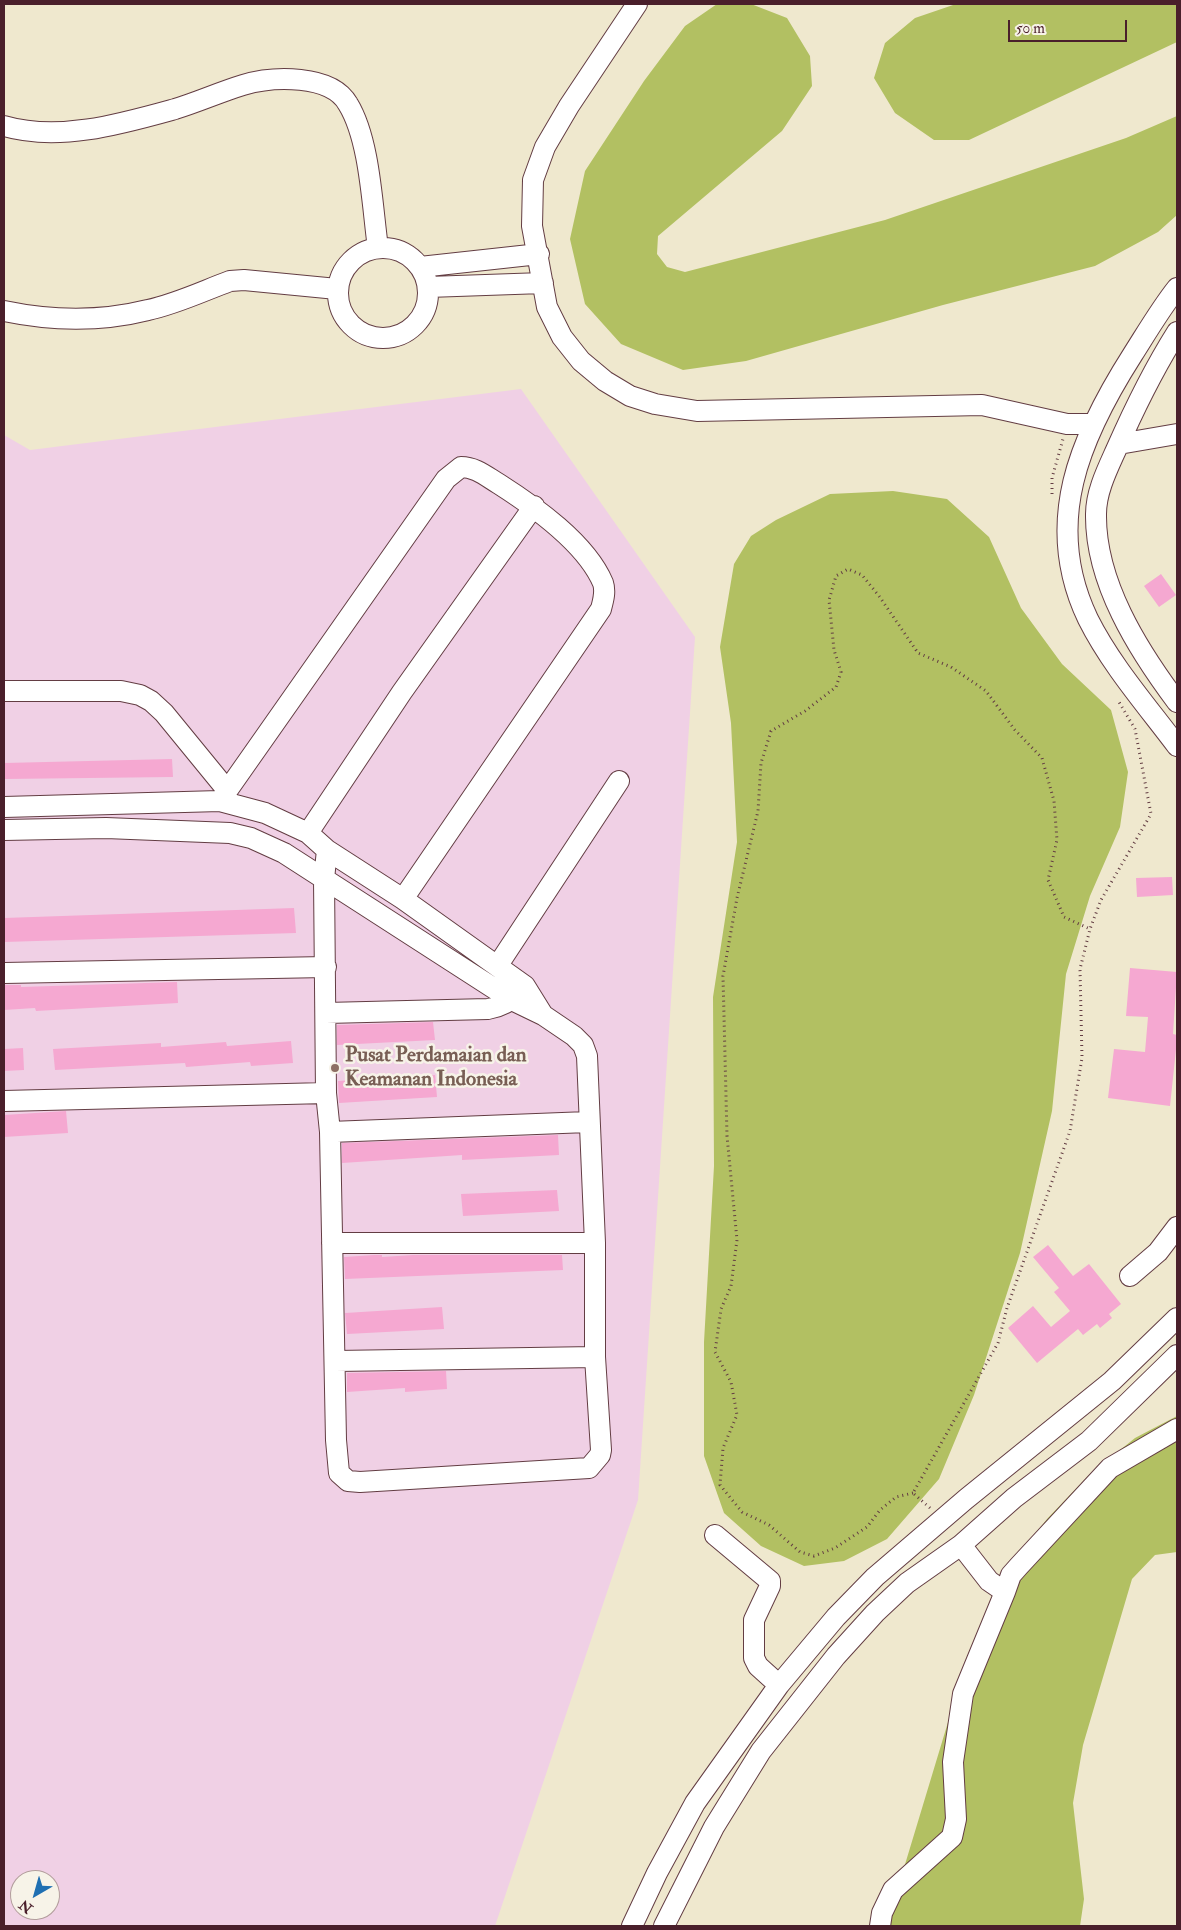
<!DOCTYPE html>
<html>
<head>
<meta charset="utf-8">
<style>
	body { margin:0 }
	#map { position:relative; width:1181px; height:1930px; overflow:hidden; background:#efe8ce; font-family:"IM FELL Double Pica",serif }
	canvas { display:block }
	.frame { position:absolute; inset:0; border:5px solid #4a1f2b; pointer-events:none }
	.north { position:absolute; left:10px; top:1870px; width:50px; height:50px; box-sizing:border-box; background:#f7f3e8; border:1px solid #b29e9c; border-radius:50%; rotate:218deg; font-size:14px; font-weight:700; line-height:20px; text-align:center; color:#4a1f2b }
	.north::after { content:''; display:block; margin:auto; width:18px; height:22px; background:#1f6fb2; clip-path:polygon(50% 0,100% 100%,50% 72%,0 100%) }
	.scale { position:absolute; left:1008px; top:20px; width:119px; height:22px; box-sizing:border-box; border:2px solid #4a1f2b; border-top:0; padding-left:6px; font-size:15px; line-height:18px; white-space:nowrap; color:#4a1f2b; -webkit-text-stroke:4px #f7f3e8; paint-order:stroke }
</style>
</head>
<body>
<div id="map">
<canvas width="1181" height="1930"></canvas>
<div class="frame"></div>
<div class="north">N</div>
<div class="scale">50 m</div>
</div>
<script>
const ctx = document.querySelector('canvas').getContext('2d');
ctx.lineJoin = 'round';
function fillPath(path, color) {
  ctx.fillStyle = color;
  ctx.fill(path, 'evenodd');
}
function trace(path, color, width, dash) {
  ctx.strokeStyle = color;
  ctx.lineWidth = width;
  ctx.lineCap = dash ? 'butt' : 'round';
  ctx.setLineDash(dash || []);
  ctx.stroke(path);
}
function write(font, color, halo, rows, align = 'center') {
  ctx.font = font + ' "IM FELL Double Pica",serif';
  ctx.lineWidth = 5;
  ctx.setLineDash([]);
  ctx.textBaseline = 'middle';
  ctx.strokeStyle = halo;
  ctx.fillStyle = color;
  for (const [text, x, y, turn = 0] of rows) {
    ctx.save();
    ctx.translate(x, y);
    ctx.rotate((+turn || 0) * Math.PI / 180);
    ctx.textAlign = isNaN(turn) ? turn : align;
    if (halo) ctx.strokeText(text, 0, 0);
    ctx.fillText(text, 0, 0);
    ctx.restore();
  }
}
const built = new Path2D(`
	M521,389L695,637L638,1500L495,1926H4V435L30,450ZM20,1880H50V1910H20Z`);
const green = new Path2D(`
	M717,4H751L787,18L810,56L812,86L782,131L658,236L657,254L667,267L685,272L885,220L1126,138L1177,116V215L1158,232L1095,266L943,305L746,361L683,370L621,344L585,304L570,239L585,171L644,81L685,26Z
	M956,4H1177V42L969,140H934L895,113L874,78L885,43L915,18Z
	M893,491L947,499L989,537L1021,608L1062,664L1111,710L1128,772L1120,827L1090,896L1066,974L1052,1111L1020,1253L974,1395L939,1479L887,1539L844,1561L804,1566L761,1546L724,1513L704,1456V1342L714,1166L713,997L737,842L731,723L720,647L734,564L751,536L776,520L830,494Z
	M1177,1416V1552L1155,1555L1132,1579L1083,1745L1073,1803L1084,1899L1080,1926H889L900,1881L968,1656L1001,1577L1047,1519L1089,1475L1135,1438Z`);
const building = new Path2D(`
	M1161,574L1176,595L1159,607L1144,586Z
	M172,759L173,777L4,779V763Z
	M1172,877L1173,895L1137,897L1136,878Z
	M294,908L296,933L4,942V918Z
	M1130,968L1177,972L1173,1034L1177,1035V1040L1170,1106L1108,1098L1114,1049L1145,1052L1148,1017L1126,1016Z
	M177,982L178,1003L36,1011L35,1008L4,1010V985H21V987Z
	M433,1022L435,1040L337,1045V1025Z
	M291,1041L293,1063L251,1066L250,1062L186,1067L185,1063L55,1070L53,1049L161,1043V1047L226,1042L227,1046Z
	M23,1048L24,1070L4,1071V1049Z
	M435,1075L437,1097L339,1103L338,1081Z
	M66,1111L68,1133L4,1137V1115Z
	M558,1135L559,1155L462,1160V1155L342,1163V1143Z
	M557,1190L559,1211L463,1216L461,1194Z
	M1048,1245L1073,1276L1089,1264L1121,1304L1109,1314L1112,1318L1100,1328L1097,1324L1083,1335L1078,1329L1037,1363L1008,1328L1033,1306L1051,1327L1070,1311L1054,1292L1059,1288L1033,1257Z
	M374,1255H382V1257L413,1255H562L563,1270L345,1279L344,1257Z
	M442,1307L444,1329L347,1334L345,1313Z
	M446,1371L447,1389L405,1392V1388L347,1392V1373Z`);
const path = new Path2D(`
	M1052,494V478L1063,439
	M913,1493L896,1497L880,1510L867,1527L835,1548L814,1556L800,1552L769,1525L742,1512L720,1485L723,1448L737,1415L731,1382L715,1352L721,1309L731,1286L737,1240L727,1136L723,976L737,898L758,811L761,763L771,731L805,711L836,687L841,672L834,650L829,600L836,576L848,569L862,575L879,596L918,653L951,667L986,691L1015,730L1042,758L1054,801L1057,840L1048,880L1064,917L1090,929
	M930,1508L913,1493L998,1343L1007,1308L1070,1131L1082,1058L1080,969L1090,929L1101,900L1151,814L1135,729L1119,702`);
const minor = new Path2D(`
	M637,4L569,106L545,147L533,180L532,226L547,307L562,337L581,361L605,381L630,396L655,404L697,411L982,405L1067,424H1093
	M4,126C59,142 121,124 175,109C198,102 220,92 243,85C273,76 331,74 348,104C370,140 372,205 378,248
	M338 293a45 45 0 1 1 90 0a45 45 0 1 1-90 0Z
	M420,267L539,254
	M428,287L543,283
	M1177,288C1161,308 1147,332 1133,354C1080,437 1042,523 1088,619C1111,665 1147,706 1177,746
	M4,311C52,321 100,322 148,310C176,304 203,291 230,281L244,280L337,289
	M1177,332C1153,370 1134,409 1116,450C1107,470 1096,492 1096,514C1095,582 1138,650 1177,702
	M1119,444L1177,434
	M4,691H121L140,695L151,701L164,713L227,790
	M220,801L446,479L461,467C476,467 487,477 499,484C535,507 586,543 603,583C606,592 603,601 601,609L403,899
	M4,807L220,801L265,813L308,833L327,850L403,899L525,986L543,1015
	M4,830L106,828L230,833L251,838L284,853L512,1000L543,1015L574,1036L583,1045L587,1056L595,1243V1357L601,1450L600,1455L589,1468L360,1482L348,1481L339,1473L336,1440L330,1132L326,1093L324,879L327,850
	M308,833L402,692L534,506
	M498,965L619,781
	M4,973L326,967
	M326,1013L488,1009C501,1007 510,1002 519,993
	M4,1101L326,1093
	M330,1132L588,1122
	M332,1243H595
	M1130,1276L1158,1252L1177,1227
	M336,1361L595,1357
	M715,1535L770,1581V1586L754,1620V1658L758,1666L779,1685
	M961,1545L989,1581L1005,1592L1011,1575L1019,1566L1110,1468L1177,1429
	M632,1926L657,1873L695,1803L779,1685L836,1617L875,1577L966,1499L1112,1381L1177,1318
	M664,1926L714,1827L761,1751L836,1656L875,1613L907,1583L961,1545L1014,1498L1089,1441L1177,1355
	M880,1926L882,1913L893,1890L952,1837L956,1819L953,1762L963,1694L1005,1592`);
const markers = [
	[335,1068,5,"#8d6e63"]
];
const educationNames = [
	["Pusat Perdamaian dan",345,1056],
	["Keamanan Indonesia",345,1080]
];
fillPath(built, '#f0d0e5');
fillPath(green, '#b2c062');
fillPath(building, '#f5a8d1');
trace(minor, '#633d43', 22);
trace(path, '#633d43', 3, [1, 4]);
trace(minor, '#fff', 20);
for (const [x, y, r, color] of markers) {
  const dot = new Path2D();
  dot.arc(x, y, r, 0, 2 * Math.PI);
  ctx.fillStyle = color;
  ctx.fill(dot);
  trace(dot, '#f7f3e8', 2);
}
write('bold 21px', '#785e54', '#f7f3e8', educationNames, 'left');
</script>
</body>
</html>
